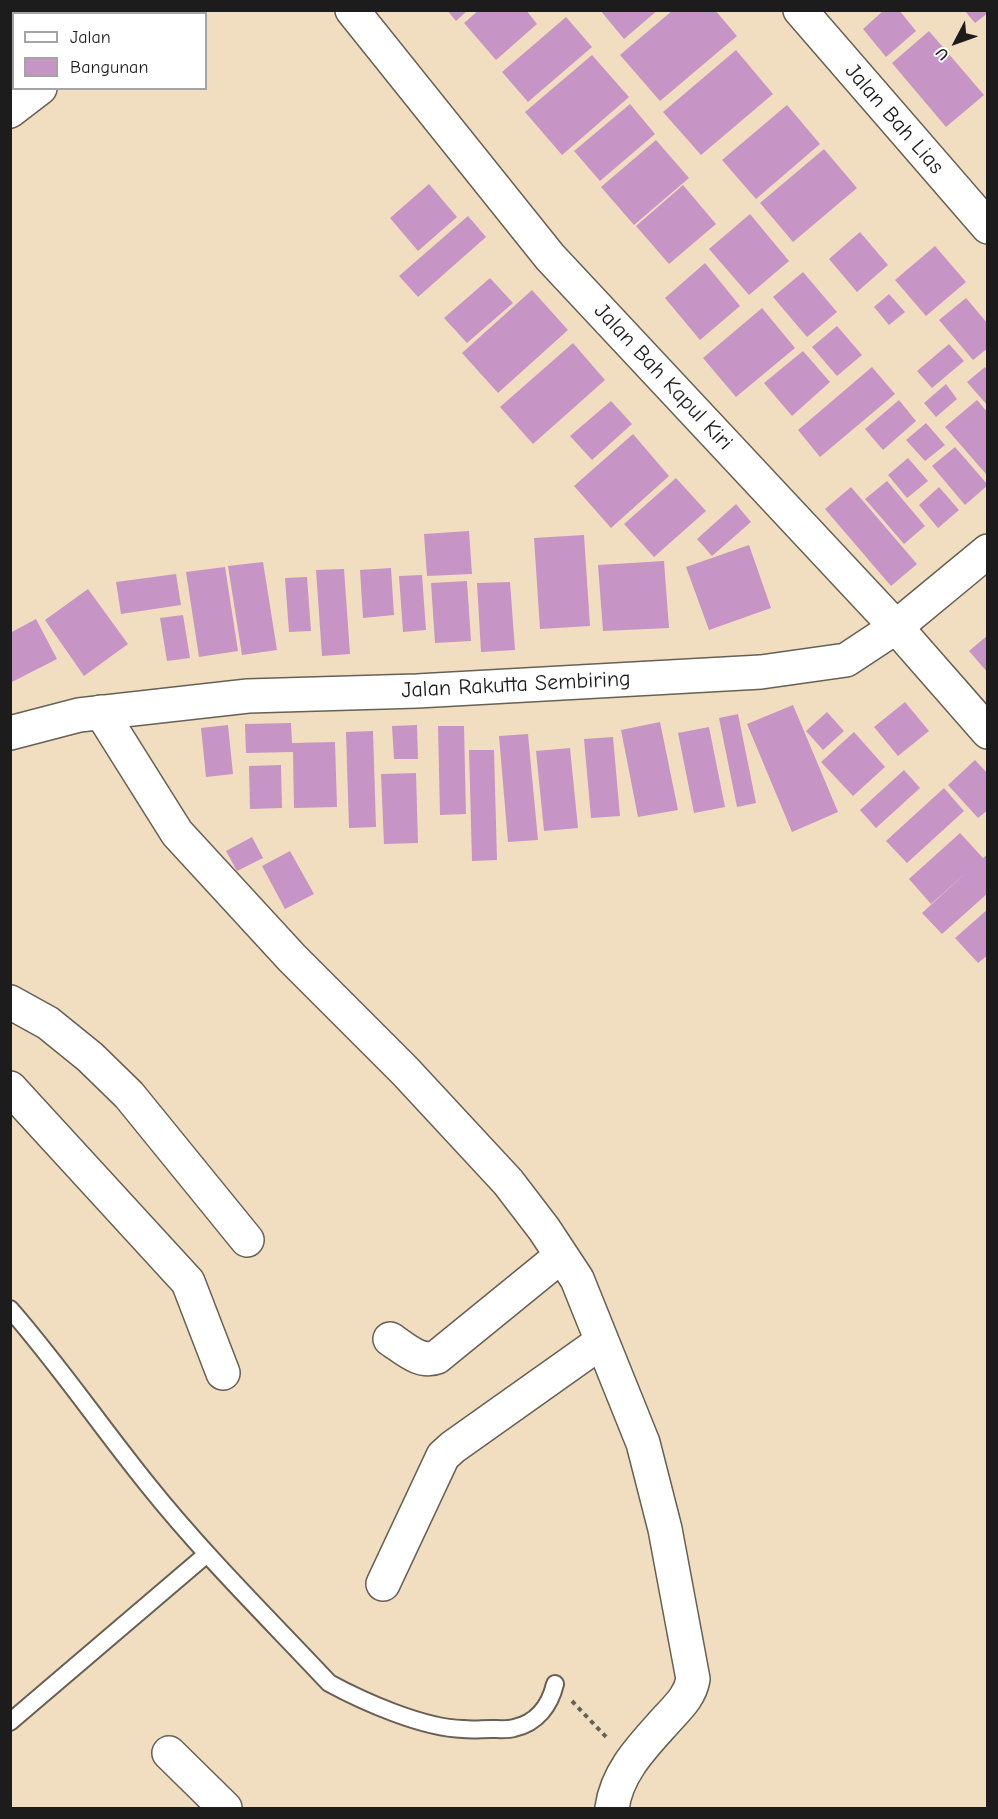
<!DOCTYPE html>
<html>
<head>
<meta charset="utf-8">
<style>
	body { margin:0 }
	#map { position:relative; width:998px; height:1819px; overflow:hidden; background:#f1dec0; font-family:"Comic Neue",sans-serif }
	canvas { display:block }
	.frame { position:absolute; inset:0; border:12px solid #1c1c1c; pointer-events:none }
	.legend { position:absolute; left:12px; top:12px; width:195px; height:78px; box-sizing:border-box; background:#fff; border:2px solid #a4a4a4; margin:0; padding:8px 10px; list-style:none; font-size:18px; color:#1c1c1c }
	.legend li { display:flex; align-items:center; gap:12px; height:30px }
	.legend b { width:30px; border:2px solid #a4a4a4 }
	.north { position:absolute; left:926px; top:12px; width:60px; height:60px; -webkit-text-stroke:4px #fff; paint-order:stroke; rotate:229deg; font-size:16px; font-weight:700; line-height:24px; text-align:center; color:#1c1c1c }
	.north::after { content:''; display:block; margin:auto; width:21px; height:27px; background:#1c1c1c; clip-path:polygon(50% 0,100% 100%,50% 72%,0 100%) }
</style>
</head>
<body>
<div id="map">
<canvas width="998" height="1819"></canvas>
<div class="frame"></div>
<ul class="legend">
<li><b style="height:8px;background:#fff"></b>Jalan</li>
<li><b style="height:16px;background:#c794c6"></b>Bangunan</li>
</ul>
<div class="north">U</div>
</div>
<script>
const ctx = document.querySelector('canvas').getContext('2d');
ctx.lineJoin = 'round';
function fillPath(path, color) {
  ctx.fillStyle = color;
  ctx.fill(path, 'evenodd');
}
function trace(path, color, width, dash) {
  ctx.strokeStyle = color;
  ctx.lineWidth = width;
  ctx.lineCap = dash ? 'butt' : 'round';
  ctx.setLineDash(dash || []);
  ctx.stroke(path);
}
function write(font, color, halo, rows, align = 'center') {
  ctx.font = font + ' "Comic Neue",sans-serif';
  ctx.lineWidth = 5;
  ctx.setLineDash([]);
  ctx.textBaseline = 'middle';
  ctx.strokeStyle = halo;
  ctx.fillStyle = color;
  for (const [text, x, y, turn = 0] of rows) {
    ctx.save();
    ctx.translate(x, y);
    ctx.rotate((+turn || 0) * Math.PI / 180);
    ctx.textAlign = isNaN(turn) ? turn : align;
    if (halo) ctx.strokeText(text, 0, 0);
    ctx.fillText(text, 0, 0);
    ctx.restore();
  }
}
const building = new Path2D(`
	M447,10H468L456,21Z
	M479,10H526L537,24L496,60L464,23Z
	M600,10H658L624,39Z
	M673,10H715L737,36L660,101L620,55Z
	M884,10H899L916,31L886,57L863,29Z
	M964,10H988V13L975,23Z
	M566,17L592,47L528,102L502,72Z
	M929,31L984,95L946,127L892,63Z
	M736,50L773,94L701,155L663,112Z
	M592,55L629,97L562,155L525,112Z
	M630,104L655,134L600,181L574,151Z
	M787,105L820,144L756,199L722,160Z
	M656,140L689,178L634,225L601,187Z
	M824,149L857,188L793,242L760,203Z
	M429,184L457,217L418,251L390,218Z
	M683,185L716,224L669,264L636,226Z
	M750,214L789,261L749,295L709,249Z
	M468,216L486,237L418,297L399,276Z
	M860,232L888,265L857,292L829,259Z
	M935,246L966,282L926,316L895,280Z
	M705,263L740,306L700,340L665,298Z
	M803,272L837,312L807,337L773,297Z
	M490,278L513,303L467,343L444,318Z
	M532,290L568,330L498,393L462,353Z
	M889,294L905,312L889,325L874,307Z
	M966,298L988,324V348L973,360L939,320Z
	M762,308L795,348L736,397L703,358Z
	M837,326L862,355L837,376L812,347Z
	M573,343L605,380L533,444L500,407Z
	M949,344L964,361L932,388L917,371Z
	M803,351L830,382L792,416L764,383Z
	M872,367L895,394L820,457L798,430Z
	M985,367L988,370V406L967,382Z
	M946,384L957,399L936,417L924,403Z
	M899,400L916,421L883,450L865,429Z
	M977,400L988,413V473L986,474L945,427Z
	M611,401L632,424L592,460L570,436Z
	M926,423L945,445L925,461L906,440Z
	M633,434L669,476L611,528L574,486Z
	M955,447L988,485L965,505L932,466Z
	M908,458L928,481L907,498L888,475Z
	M676,478L706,511L654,557L624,524Z
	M887,481L925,526L904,544L865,499Z
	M851,487L917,564L891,586L825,509Z
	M939,487L959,510L938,528L919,505Z
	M736,504L751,522L712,556L697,539Z
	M469,531L472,574L427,576L424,534Z
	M584,535L590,626L540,629L534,538Z
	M749,545L771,608L709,630L686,567Z
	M664,561L669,628L603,631L598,565Z
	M263,562L277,650L242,655L228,566Z
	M225,567L238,651L199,657L186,572Z
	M391,568L394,615L363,618L360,570Z
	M344,569L350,654L322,656L316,570Z
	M176,574L181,605L121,614L116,582Z
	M422,575L426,630L403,632L399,576Z
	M307,577L311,631L289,632L285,578Z
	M467,581L471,641L435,643L431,583Z
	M510,582L515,650L481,652L477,583Z
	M88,589L128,644L84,676L45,620Z
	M183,615L190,658L167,661L160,618Z
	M36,619L57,659L10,683V633Z
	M988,635V673L969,651Z
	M905,702L929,731L898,756L874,727Z
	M793,705L838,812L792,832L747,724Z
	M827,712L844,731L823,750L806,731Z
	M738,714L756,803L737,807L719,718Z
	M660,722L678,810L638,817L621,730Z
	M291,723L292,743L335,742L337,807L294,808L293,752L246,753L245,724Z
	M228,725L233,774L206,777L201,728Z
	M417,725L418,759H394L392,726Z
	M438,726H464L466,814L440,815Z
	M709,727L725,807L694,813L678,733Z
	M373,731L376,827L349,828L346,732Z
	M854,732L885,767L853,796L821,762Z
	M528,734L538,840L508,842L499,736Z
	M613,737L620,816L591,818L584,739Z
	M570,748L578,828L544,831L536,751Z
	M469,750H494L497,860L472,861Z
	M975,760L988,774V810L978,818L948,785Z
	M281,765L282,808L250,809L249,766Z
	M904,770L920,788L876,828L860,810Z
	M416,773L418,843L384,844L381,774Z
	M944,788L964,811L907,863L886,841Z
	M960,833L983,858L988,854V893L942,934L922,913L968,871L931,904L909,879Z
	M252,837L263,858L237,871L226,851Z
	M290,851L314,894L285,909L262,866Z
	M988,909V955L978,963L955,938Z`);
const path = new Path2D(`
	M572,1701L608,1739`);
const service = new Path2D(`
	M10,1309C59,1365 101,1427 148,1485C204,1555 268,1618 329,1683C364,1702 423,1728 463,1729C472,1730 482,1729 491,1729C498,1729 507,1730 514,1728C537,1723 550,1705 555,1684
	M10,1722L207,1554`);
const minor = new Path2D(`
	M352,10L550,257L896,627L988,732
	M800,10L988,227
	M101,712L177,833L292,958L405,1071L508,1182L544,1229L577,1279L643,1443L665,1529L693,1679C690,1696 679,1706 668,1718C644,1745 617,1771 612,1808
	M10,1002L48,1023L90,1057L129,1095L247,1240
	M10,1088L188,1282L223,1373
	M390,1339C404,1348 420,1364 437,1357L561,1256
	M383,1584L443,1456L453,1447L601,1342
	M169,1753L225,1808`);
const tertiary = new Path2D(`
	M61,14L65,10
	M129,14L132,10
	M10,54L14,52
	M10,111L40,88`);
const secondary = new Path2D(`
	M10,733L79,715L248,696L417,691L761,672L846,660L896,627L988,551`);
const streetNames = [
	["Jalan Bah Lias",894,119,49],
	["Jalan Bah Kapul Kiri",663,377,47],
	["Jalan Rakutta Sembiring",516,685,-3]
];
fillPath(building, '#c794c6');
trace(service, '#676055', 20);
trace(minor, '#676055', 36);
trace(tertiary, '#676055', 36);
trace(secondary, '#676055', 36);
trace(path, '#676055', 4, [4.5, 4.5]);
trace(service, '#fff', 16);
trace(minor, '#fff', 33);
trace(tertiary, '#fff', 33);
trace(secondary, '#fff', 33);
write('22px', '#1c1c1c', '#fff', streetNames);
</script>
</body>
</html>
